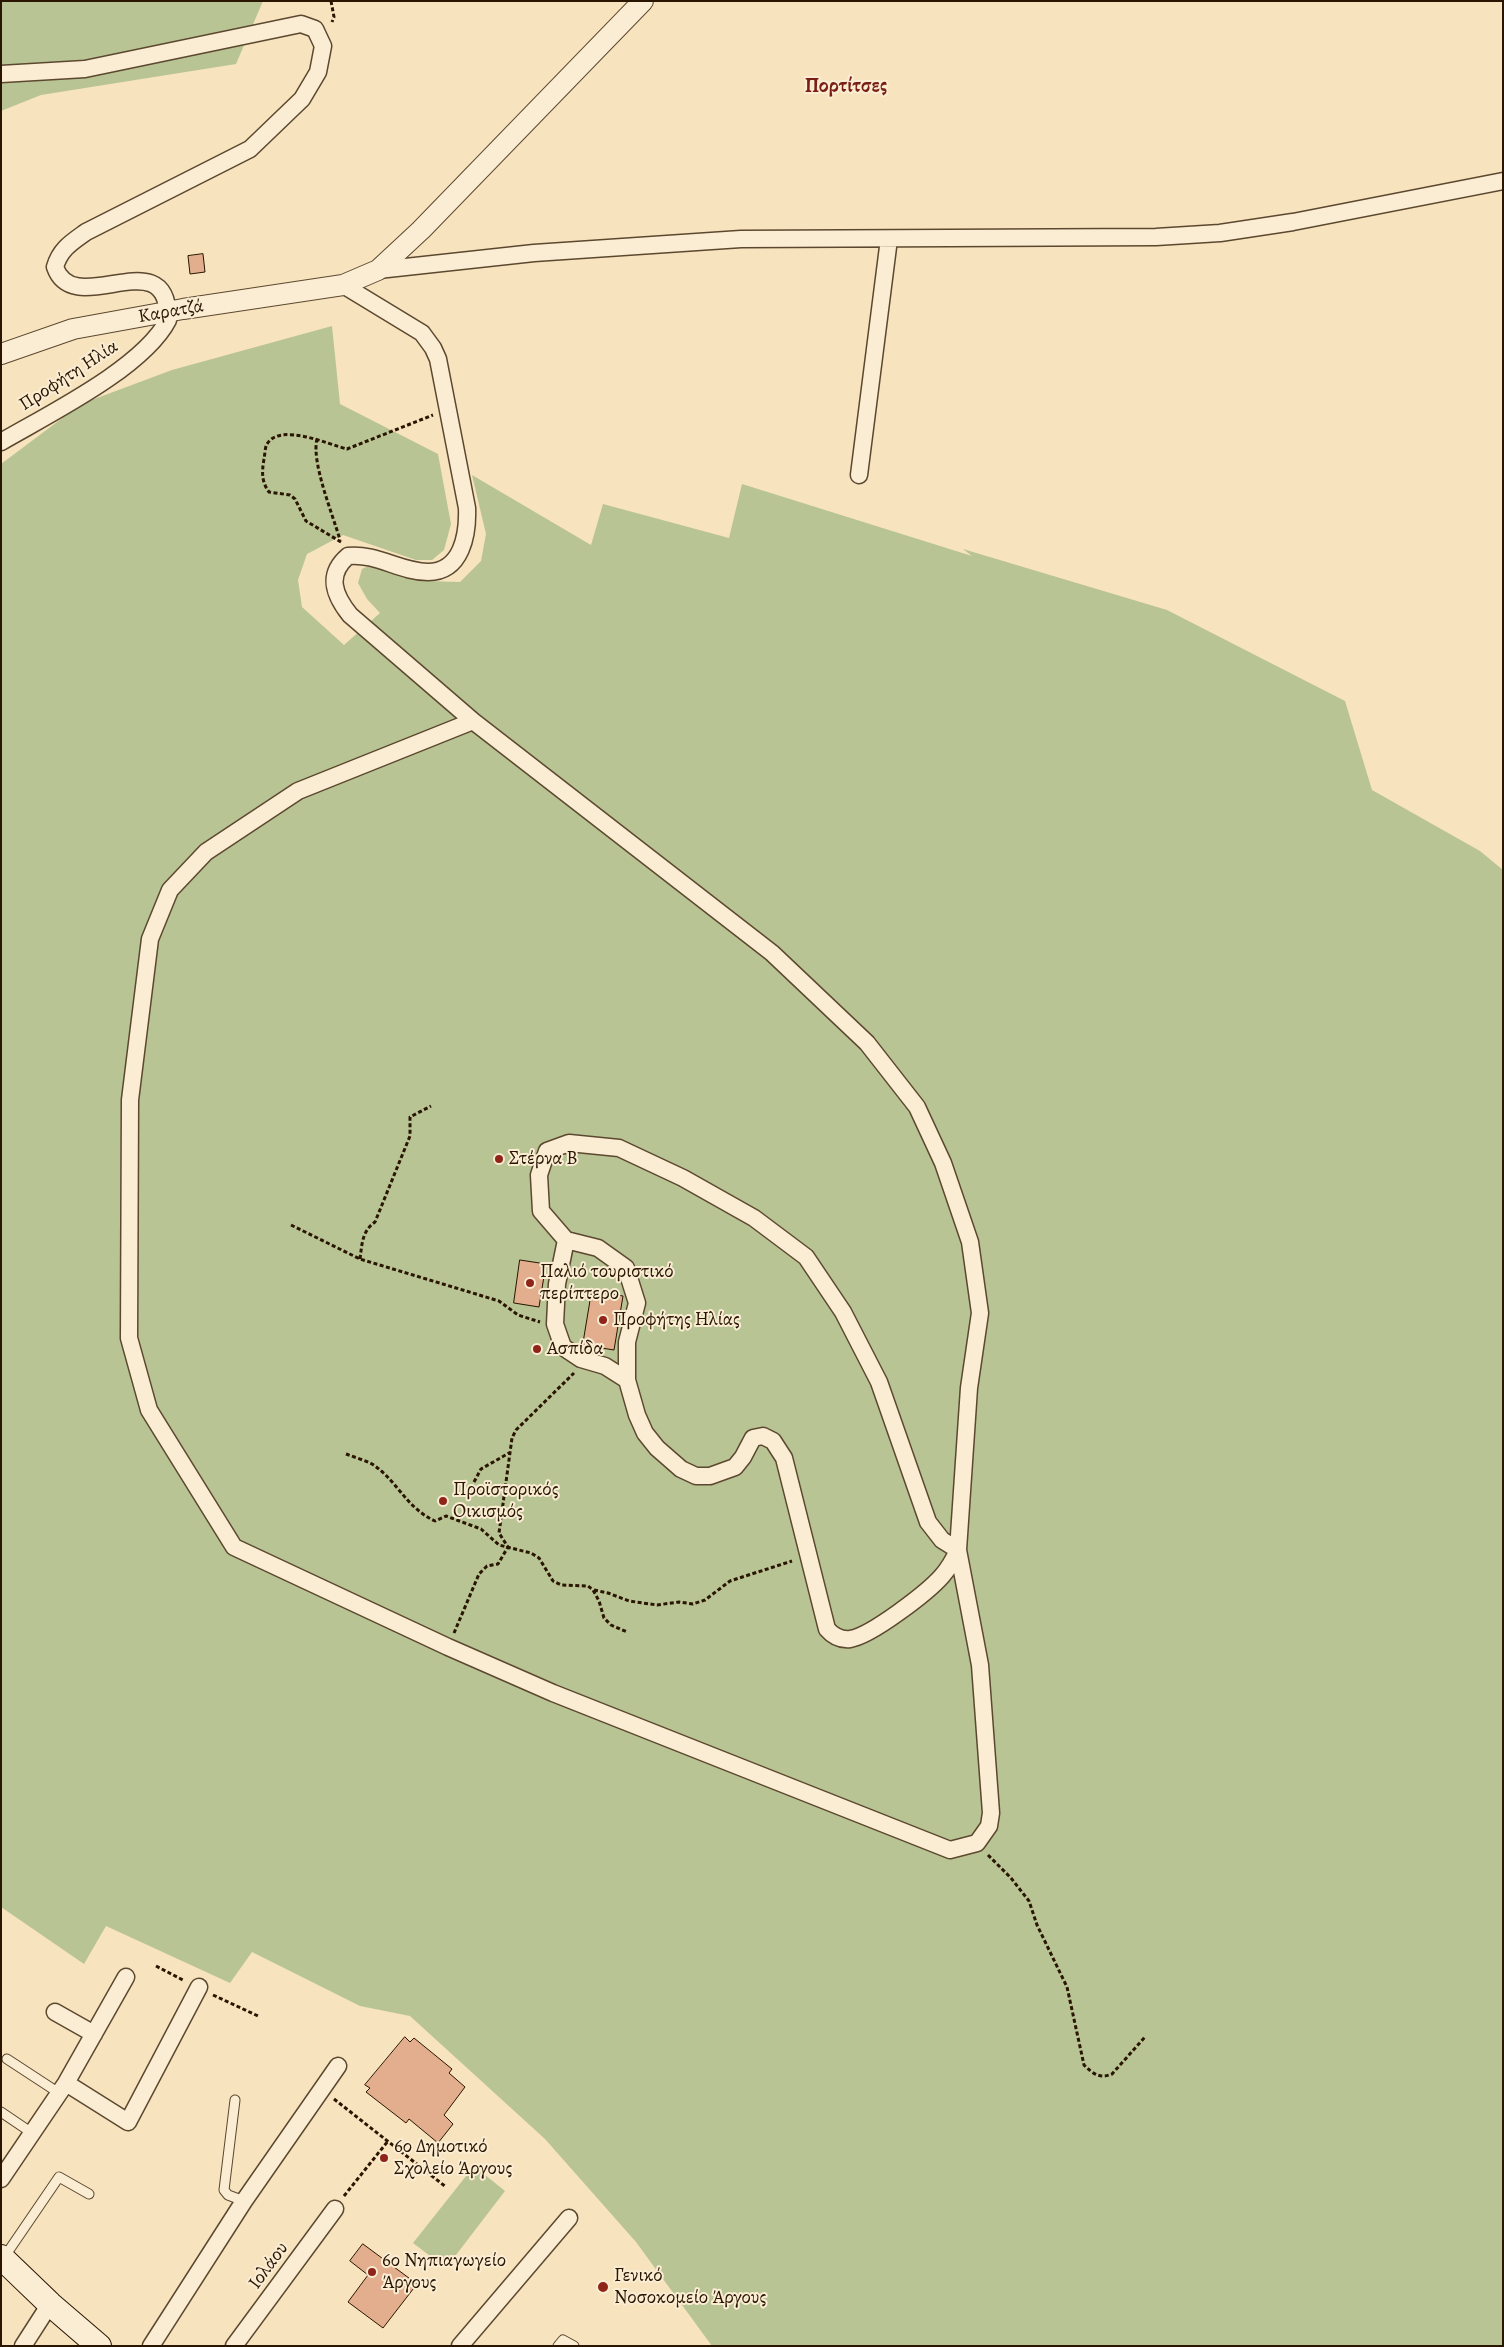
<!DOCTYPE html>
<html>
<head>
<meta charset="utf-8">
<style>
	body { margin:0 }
	#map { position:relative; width:1504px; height:2347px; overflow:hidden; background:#f7e3bd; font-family:Alegreya,serif }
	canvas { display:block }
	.frame { position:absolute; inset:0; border:2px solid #291500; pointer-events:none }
</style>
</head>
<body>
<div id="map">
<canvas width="1504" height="2347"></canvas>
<div class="frame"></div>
</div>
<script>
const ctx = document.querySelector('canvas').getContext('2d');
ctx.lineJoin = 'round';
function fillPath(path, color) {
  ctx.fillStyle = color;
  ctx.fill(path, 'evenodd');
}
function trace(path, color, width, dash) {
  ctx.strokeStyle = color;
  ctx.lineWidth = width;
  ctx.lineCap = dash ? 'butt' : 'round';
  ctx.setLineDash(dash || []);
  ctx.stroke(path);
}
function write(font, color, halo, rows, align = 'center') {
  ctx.font = font + ' Alegreya,serif';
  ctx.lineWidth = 4;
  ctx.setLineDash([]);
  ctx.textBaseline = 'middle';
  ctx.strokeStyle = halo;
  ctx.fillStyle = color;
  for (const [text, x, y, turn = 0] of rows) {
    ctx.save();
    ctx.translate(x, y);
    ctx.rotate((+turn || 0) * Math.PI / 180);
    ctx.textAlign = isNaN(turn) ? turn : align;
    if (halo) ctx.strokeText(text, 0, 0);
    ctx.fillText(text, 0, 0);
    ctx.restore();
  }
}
const green = new Path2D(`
	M1,1H263L236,64L41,95L1,111Z
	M332,326L340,404L438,454L451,524L444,550L432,560H416L343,535L307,554L298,580L302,607L344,645L380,613L367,599L358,583L362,569L375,563C405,581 427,581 460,582L481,561L486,534L472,475L591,545L603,504L729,538L742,484L972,556L963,549L1167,610L1345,701L1372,790L1480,851L1503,870V2346H712L636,2242L545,2139L410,2016L360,2006L252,1952L230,1983L106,1926L84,1964L1,1907V464L81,404L172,370Z
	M474,2166L505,2191L446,2268L413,2243Z`);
const building = new Path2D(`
	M203,254L205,272L190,274L188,256Z
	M520,1260L546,1264L539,1307L514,1303Z
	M592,1291L623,1296L614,1350L583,1345Z
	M405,2037L410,2042L414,2038L452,2069L449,2073L465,2087L444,2115L453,2124L438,2143L409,2119L406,2123L366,2092L370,2088L365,2085Z
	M363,2244L417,2284L383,2328L348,2302L368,2275L350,2261Z`);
const path = new Path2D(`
	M331,1L334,17L332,22
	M317,439C311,462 333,515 340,540
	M341,542L306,521L295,499L290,495L269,492C261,481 262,471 264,459C265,454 265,447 267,444C280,422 330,445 347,449L433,415
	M291,1225L360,1259L499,1301L518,1315L540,1322
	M360,1259C362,1244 362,1231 375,1222L410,1136V1117L431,1106
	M346,1454C354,1457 364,1460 372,1464C398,1481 405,1507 435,1521L446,1516L481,1529L499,1545L531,1553L539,1558L553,1581L561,1585L588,1586L593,1590L599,1601L604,1618L611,1625L627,1632
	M474,1482L481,1469L509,1453
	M594,1590L608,1593L629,1601L657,1605L679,1602L693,1604L705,1600L730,1581L792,1561
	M454,1633L479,1574L487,1566L498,1564L508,1547L499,1533L512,1438L516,1430L574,1373
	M988,1855L1011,1878L1029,1901L1037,1925L1067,1987L1084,2065C1093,2074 1100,2079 1112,2074L1145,2037
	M156,1966L183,1980
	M213,1995L258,2016
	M334,2099L446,2187
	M344,2196L388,2141`);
const service = new Path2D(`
	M7,2059L59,2093
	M235,2100L224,2190L228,2195L244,2201
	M1,2112L32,2133
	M3,2259L59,2177L89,2194
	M558,2346L563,2340L574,2346`);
const minor = new Path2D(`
	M1,74L85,69L301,24L315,29L323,46L318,72L302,99L250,149L86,232C72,242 60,249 55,267C74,322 169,237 168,320C143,368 49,414 1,442
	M378,270L534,253L741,239L1156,237L1220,233L1293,222L1503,181
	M343,285L422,333L433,348L438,359L467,508C468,534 462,572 428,572C400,572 377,553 348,556C326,575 334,595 350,615L473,721L772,953L867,1043L917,1107L943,1163L970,1242L980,1313L969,1388L958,1550L942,1540L928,1522L879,1382L843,1312L806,1257L754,1218L683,1178L619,1148L569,1143L547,1151L539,1175L541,1211L566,1240L598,1248L626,1268L637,1303L627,1342V1380L637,1415L645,1433L657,1448L681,1469L696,1476H710L735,1467L743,1457L753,1438L763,1436L773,1441L784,1458L827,1629C833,1636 840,1640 850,1639C871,1636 928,1592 942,1576C949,1568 954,1559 958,1550
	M859,475L889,239
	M473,721L298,791L206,852L170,890L150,939L130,1100L129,1338L149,1410L234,1547L448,1647L553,1693L950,1850L977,1843L989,1826L991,1813L980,1665L958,1550
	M566,1240L557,1284L555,1324L563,1347L581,1359L605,1366L627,1380
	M55,2012L94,2034
	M66,2083L128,2122L199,1987
	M1,2179L66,2083L126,1977
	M23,2346L50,2304
	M151,2346L244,2201L338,2066
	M234,2346L335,2209
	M460,2346L569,2218`);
const tertiary = new Path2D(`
	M1,354L73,329L183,309L343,285L378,270L421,230L643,1`);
const secondary = new Path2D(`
	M1,2257L50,2304L99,2346`);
const markers = [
	[499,1159,5,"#8f2418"],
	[530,1283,5,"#8f2418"],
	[603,1320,5,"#8f2418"],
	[537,1349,5,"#8f2418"],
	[443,1501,5,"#8f2418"],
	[384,2158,5,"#8f2418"],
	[372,2272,5,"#8f2418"],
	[603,2287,6,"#8f2418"]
];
const streetNames = [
	["Καρατζά",171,312,-10],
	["Προφήτη Ηλία",69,376,-33],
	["Ιολάου",269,2266,-54]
];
const poiNames = [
	["Στέρνα Β",509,1159],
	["Παλιό τουριστικό",540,1272],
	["περίπτερο",540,1294],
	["Προφήτης Ηλίας",613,1320],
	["Ασπίδα",547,1349],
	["Προϊστορικός",453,1490],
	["Οικισμός",453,1512],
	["6ο Δημοτικό",394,2147],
	["Σχολείο Άργους",394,2169],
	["6ο Νηπιαγωγείο",382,2261],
	["Άργους",382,2283],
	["Γενικό",614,2276],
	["Νοσοκομείο Άργους",614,2298]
];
const neighbourhoodNames = [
	["Πορτίτσες",846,87]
];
fillPath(green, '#b9c494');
fillPath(building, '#e2ae8d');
trace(building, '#291500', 1);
trace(service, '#5c482f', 11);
trace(minor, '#5c482f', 19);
trace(tertiary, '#5c482f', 22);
trace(secondary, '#291500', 26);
trace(path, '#291500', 3, [4, 2.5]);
trace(service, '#faedd4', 9);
trace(minor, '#faedd4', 16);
trace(tertiary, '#faedd4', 20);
trace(secondary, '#faedd4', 24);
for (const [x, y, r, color] of markers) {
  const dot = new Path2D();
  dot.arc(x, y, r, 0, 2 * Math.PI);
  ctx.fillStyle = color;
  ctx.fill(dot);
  trace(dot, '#faedd4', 2);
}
write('19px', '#291500', '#faedd4', streetNames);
write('19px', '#291500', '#faedd4', poiNames, 'left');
write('bold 20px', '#7a1f14', '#faedd4', neighbourhoodNames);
</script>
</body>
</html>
